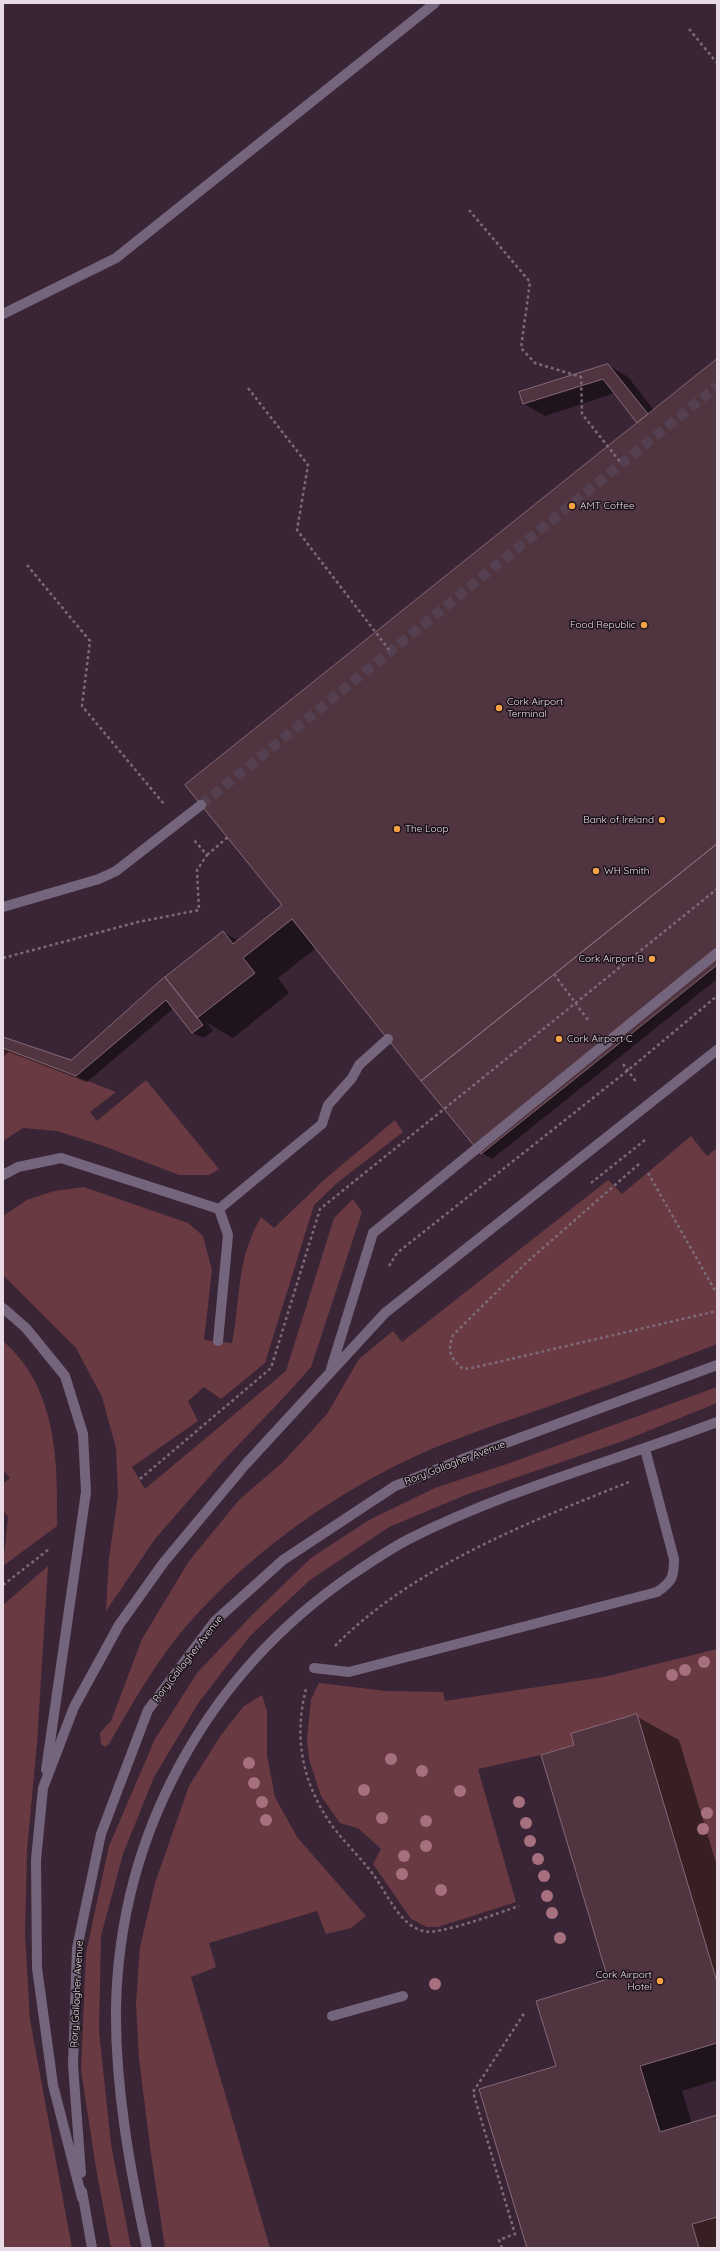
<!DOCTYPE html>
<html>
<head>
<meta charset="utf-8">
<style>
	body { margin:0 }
	#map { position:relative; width:720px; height:2251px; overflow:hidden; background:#3a2536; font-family:Quicksand,sans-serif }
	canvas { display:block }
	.frame { position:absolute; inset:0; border:4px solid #e9dbe5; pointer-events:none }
</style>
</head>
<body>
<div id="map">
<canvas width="720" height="2251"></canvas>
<div class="frame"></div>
</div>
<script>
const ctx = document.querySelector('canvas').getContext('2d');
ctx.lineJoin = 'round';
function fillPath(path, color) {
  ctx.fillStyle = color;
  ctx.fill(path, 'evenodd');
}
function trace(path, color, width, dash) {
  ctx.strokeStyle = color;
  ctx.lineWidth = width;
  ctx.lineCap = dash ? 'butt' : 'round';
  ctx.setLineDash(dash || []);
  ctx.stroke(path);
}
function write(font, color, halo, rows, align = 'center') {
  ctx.font = font + ' Quicksand,sans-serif';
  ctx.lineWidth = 3;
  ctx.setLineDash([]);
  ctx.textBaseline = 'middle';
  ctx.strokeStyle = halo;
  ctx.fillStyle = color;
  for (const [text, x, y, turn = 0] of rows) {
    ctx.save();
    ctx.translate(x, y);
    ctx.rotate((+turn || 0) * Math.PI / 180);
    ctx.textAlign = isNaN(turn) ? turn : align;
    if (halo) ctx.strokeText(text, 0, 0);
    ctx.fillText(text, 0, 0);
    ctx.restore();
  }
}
const green = new Path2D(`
	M3,1048L116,1092L90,1112L97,1121L146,1080L219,1169L209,1175H179L101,1145L57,1131L23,1128L3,1141Z
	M395,1120L403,1132L337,1183L314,1205L265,1363L221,1399L204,1387L188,1401L198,1421L132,1467L145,1489L286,1371L334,1218L353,1199L362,1212L311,1367L287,1394L223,1461L155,1539L106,1611L109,1558L118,1495L116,1448L102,1397L76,1348L3,1275V1216L27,1200L54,1191L84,1187L188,1223L203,1236L212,1270L204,1340L232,1343C241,1297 236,1260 261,1217L274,1228L324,1180Z
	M691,1136L707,1156L717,1148V1344C661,1366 604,1387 547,1407C495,1425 442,1442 393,1467C311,1509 237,1565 178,1636C152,1669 130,1707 109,1744L105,1747L101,1744L100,1733L111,1721L142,1639L189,1561L239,1500L283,1462L327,1414L359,1359L393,1331L402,1342L608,1180L622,1194Z
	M3,1341C57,1388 58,1461 57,1526L3,1566L8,1517L3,1510V1484L10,1478L3,1470Z
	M717,1387V1403L623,1441L468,1494L389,1527L310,1580L250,1636L199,1702L154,1777L123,1854L101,1936L99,2031L111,2144L131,2248H111L96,2168L81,2070L86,1953L109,1846L155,1739L197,1673L253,1614L311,1558L369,1520L435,1488L507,1464Z
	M48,1566L37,1743L27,1850L25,1934L30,2020L72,2248H3V1605Z
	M717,1649V1982L637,1715L571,1734L574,1745L541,1755L478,1769L516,1902L438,1927H427L411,1919L373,1864L381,1849L358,1828L340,1823L321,1796L309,1759L307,1738L311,1700L319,1683L386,1691L443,1692L445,1701L604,1677Z
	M262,1695L267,1711V1755L275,1797L297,1837L366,1916L351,1928L326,1934L317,1911L209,1943L216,1967L191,1977L270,2248H165L151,2154L139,2059L136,2004L140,1947L155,1883L189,1786L221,1735L244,1706Z
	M717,2217V2248H699L692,2224Z`);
const shadow = new Path2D(`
	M717,360V979L492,1159L482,1153L316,948L278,978L289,993L233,1038L206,1022L213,1031L203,1038L192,1032L174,1008L87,1082L9,1052L3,1057V1038L72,1061L223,932L238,941L283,905L638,423L615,393L545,416L524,404L520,392L608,365L628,377L654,410Z
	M636,1716L679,1740L717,1866V2080L682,2091L692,2123L717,2116V2248H528L557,2067L610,1980L576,1746Z`);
const building = new Path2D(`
	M717,359V844L421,1081L292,919L243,958L255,973L197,1018L165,977L223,931L233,944L282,905L185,785Z
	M608,364L648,414L637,423L603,379L523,404L519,392Z
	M717,844V965L481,1154L421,1081Z
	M165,977L203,1025L192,1033L166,1000L76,1076L3,1048V1037L71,1060Z
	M637,1714L717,1982V2043L640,2066L660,2132L717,2115V2217L692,2224L699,2248H527L479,2089L556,2066L536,2001L608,1979L541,1755L574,1745L571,1734Z`);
const minorTunnel = new Path2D(`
	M201,805L717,386`);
const path = new Path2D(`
	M689,29L717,63
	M469,210L530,282L521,348L535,363L581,377L582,414L621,463
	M248,388L308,465L297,530L390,651
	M27,565L90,641L82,706L164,804
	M207,855L228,837
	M3,958L138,922L199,910L197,870L207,855L194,840
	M554,974L588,1020
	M623,1064L637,1083
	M639,1164L527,1262L453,1335C447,1351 450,1358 463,1369L472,1368L717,1311
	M648,1173L717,1294
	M591,1183L645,1140
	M389,1266L397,1253L627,1071L717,996
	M140,1479L271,1368L320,1209L717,889
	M3,1585L48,1550
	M335,1646C411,1568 529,1522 629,1482
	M306,1689C293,1739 303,1785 333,1827C345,1843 360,1857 372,1873C387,1892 398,1924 423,1931C438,1936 501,1912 519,1906
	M502,2248L499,2240L515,2234L473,2092L525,2012`);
const minor = new Path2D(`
	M3,314L116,258L435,3
	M3,907L99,879L116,871L201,805
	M3,1175L18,1167L61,1158L219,1209L322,1124L328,1105L352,1078L359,1065L388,1039
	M3,1308L26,1328L65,1376L83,1434L86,1492L46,1770
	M218,1341L228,1235L219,1209
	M331,1369L373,1233L717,953
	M314,1668L349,1672L657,1592C672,1582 674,1577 674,1559L645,1449
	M332,2016L403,1996
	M81,2173L73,2065L77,1948L101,1834L148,1710L215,1621L283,1560L395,1486L468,1457L717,1365
	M82,2191L92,2248
	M82,2198L53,2085L37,1968L36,1860L43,1788L74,1707L119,1625L164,1562L245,1465L385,1313L717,1050
	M147,2248C130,2170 115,2087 116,2007C120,1832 207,1675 350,1576C369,1563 388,1550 409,1539C506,1490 615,1461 717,1422`);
const trees = [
	[704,1662],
	[685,1670],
	[672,1675],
	[391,1759],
	[249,1763],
	[422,1771],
	[254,1783],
	[364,1790],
	[460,1791],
	[262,1802],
	[519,1802],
	[707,1813],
	[382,1818],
	[266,1820],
	[426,1821],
	[526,1823],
	[703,1829],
	[530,1841],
	[426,1846],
	[404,1856],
	[538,1859],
	[402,1874],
	[544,1876],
	[441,1890],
	[547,1896],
	[552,1913],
	[560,1938],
	[435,1984]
];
const markers = [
	[572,506,4,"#f5a246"],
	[644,625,4,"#f5a246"],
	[499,708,4,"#f5a246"],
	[662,820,4,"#f5a246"],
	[397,829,4,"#f5a246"],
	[596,871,4,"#f5a246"],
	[652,959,4,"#f5a246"],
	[559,1039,4,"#f5a246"],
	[660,1981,4,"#f5a246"]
];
const poiNames = [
	["AMT Coffee",580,506],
	["Food Republic",636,625,"right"],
	["Cork Airport",507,702],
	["Terminal",507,714],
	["Bank of Ireland",654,820,"right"],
	["The Loop",405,829],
	["WH Smith",604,871],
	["Cork Airport B",644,959,"right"],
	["Cork Airport C",567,1039],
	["Cork Airport",652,1975,"right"],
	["Hotel",652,1987,"right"]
];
const streetNames = [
	["Rory Gallagher Avenue",455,1463,-21],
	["Rory Gallagher Avenue",188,1659,-52],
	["Rory Gallagher Avenue",77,1994,-87]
];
fillPath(green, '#6a3a42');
fillPath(shadow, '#0007');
fillPath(building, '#503541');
trace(building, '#876976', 1);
trace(minorTunnel, '#544050', 10, [10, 5]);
trace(path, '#7c6a78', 2.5, [3, 3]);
trace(minor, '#75657c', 10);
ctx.fillStyle = '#a6707e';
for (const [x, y] of trees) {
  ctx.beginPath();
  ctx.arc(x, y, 6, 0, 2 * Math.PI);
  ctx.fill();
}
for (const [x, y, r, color] of markers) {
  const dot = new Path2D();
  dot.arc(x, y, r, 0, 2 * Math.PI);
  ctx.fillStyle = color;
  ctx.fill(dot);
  trace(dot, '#1b1219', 1.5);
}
write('10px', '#e9dbe5', '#1b1219', poiNames, 'left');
write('10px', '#e9dbe5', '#1b1219', streetNames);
</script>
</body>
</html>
